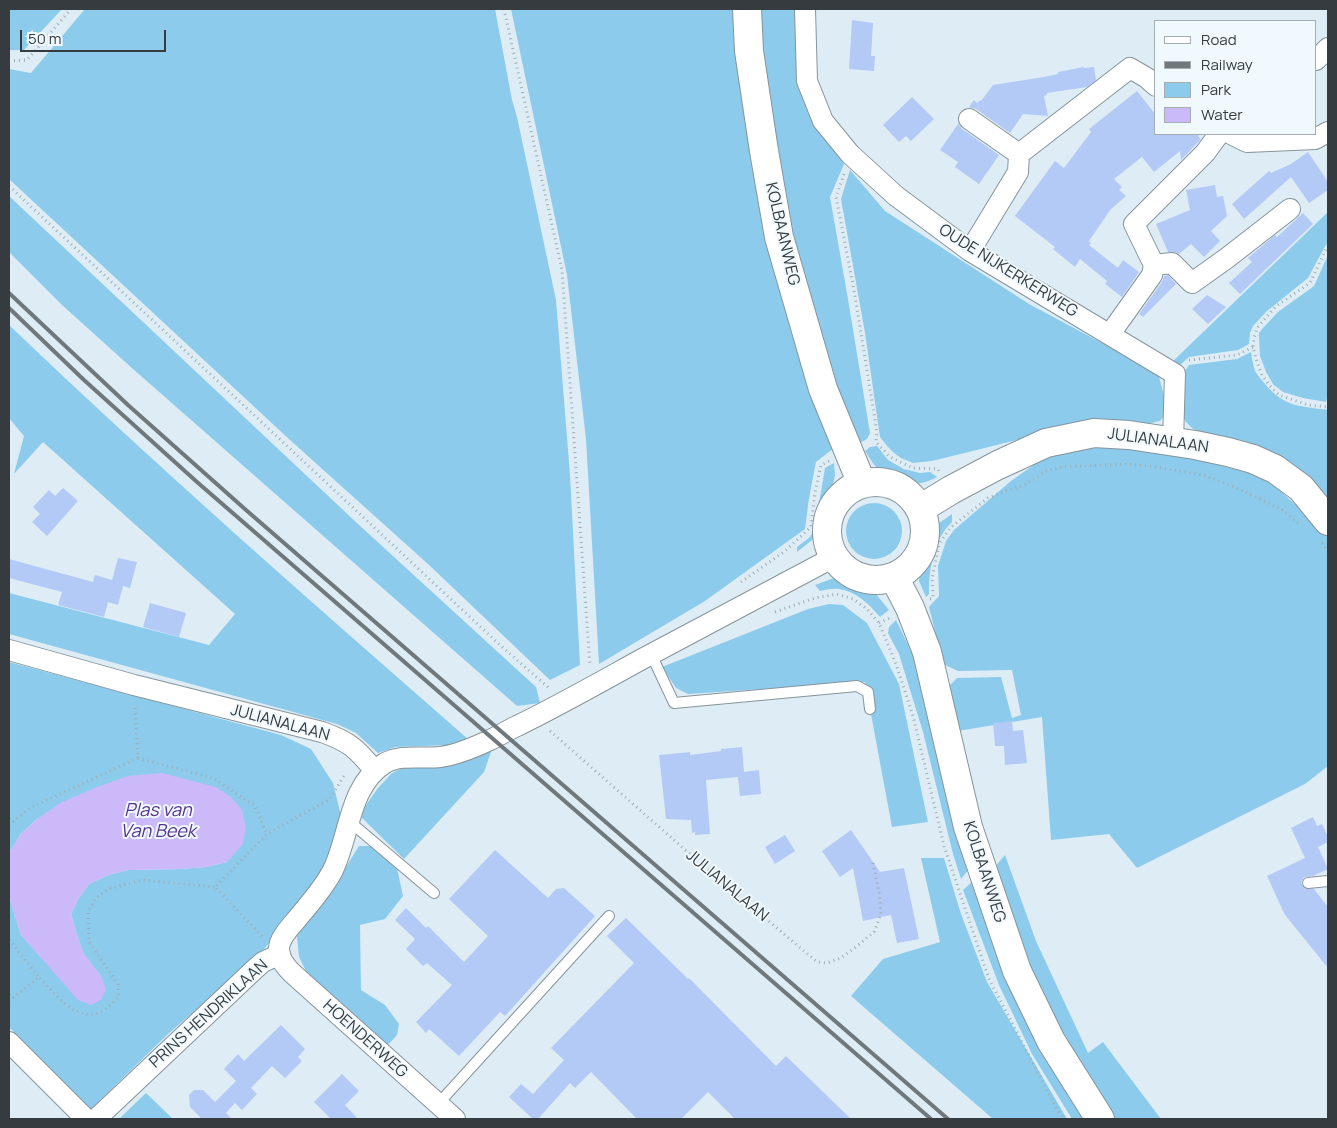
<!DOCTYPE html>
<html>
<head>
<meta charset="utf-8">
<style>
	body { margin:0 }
	#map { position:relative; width:1337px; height:1128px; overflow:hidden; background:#deedf5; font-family:Manrope,sans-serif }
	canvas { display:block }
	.frame { position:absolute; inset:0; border:10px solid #353b3e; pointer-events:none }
	.legend { position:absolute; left:1154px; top:20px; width:162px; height:115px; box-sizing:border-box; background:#f0f9fe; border:1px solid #a5adb1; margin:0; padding:6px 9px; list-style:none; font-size:15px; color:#353b3e }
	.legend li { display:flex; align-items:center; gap:10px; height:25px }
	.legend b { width:25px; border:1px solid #a5adb1 }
	.scale { position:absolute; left:20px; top:30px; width:146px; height:22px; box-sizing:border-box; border:2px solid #353b3e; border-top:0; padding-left:6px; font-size:15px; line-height:18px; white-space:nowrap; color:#353b3e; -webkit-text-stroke:4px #f0f9fe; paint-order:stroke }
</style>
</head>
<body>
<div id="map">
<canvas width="1337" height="1128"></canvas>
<div class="frame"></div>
<ul class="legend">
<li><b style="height:6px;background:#fff"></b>Road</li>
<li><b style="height:6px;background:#6f787d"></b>Railway</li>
<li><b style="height:14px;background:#8ccbec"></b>Park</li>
<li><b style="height:14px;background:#cbb9f9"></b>Water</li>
</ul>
<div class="scale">50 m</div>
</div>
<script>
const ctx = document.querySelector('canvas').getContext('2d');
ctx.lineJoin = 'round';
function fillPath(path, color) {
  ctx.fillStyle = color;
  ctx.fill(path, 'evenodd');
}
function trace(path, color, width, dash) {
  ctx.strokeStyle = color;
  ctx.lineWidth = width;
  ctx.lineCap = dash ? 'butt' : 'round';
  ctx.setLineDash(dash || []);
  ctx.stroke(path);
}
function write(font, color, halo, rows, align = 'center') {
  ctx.font = font + ' Manrope,sans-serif';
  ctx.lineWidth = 4;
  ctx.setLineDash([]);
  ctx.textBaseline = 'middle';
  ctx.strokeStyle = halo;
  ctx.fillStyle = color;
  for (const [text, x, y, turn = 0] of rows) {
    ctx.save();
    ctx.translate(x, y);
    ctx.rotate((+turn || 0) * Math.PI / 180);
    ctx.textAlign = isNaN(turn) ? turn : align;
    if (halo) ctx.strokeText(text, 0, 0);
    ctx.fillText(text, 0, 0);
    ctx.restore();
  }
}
const green = new Path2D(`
	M9,9H62L24,50H9Z
	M85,9H495L512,100L517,117L556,300L570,475L580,665L550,680L428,564L290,440L9,179V69L31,73Z
	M511,9H738L768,239L791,332L834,448L816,462L809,498L805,529L705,601L599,664L586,439L567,275Z
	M759,9H795L797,74L825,140L844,164L830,197L848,299L870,433L867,439L858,444L830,380L808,307L784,195L765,83Z
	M850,170L885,211L1029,304L1158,373L1166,403L1167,413L1160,421L1147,424L1129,422H1077L1029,437L932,461L913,463L901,458L894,453L887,446L880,437L865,333L841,199Z
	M9,196L358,524L536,687L540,703L517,706L133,369L62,305L9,252Z
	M1328,212V241L1308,278L1267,311L1253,326L1250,333L1249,344L1238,350L1189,357L1178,367L1172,362Z
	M1328,255V395L1326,402L1303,398L1283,392L1273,384L1266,372L1260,356L1259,337V333L1263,328L1278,312L1314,286Z
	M9,325C158,468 314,604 469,740L450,745L395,747L378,753L356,733L337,724L9,634V593L209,645L235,614L43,442L14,474L24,436L9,418Z
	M1251,352C1252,358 1253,365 1255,371C1258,376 1262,380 1265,384C1284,407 1300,406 1328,410V508L1218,439L1193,429L1186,422L1183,416L1184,372L1189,365L1237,359Z
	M1108,443L1191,457L1266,478L1321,528L1328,538V766L1305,784L1137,868L1109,834L1051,840L1042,717L958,731L949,686L957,678L1001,677L1012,718L1021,715L1012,670L958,671L943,664L929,607L939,596L938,566L946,541L954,530L1011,481L1042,459L1077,446Z
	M877,446L888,460L904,469L920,473L930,472L937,477C920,486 910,485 892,478C888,477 884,476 882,473C875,467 870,459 865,451L870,447Z
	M834,463L835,475L832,489L819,527L812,540L797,552V547L810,537L815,527L825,468Z
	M846 531a28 28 0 1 1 56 0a28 28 0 1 1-56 0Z
	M952,514V522C933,540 929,569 929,594L926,597L919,581L920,570L932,532L939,523Z
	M837,577L853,580L871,588L889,610L880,617C869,604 857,592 839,589C833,588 825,590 820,591L815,585Z
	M829,604L843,605L867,623L899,684L928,822L892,827L865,682L688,694L676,688L662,667L808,609Z
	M896,620L910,649L924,682L970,868L961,879L953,854L923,732L899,654L888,633L889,627Z
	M9,662L281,735L311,749L333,783L342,820L321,882L258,956L168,1034L91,1109L9,1027V896L21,935L48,965L101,976L84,955L76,932L71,914L78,899L89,884L108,875L128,870L180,869L206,867L227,862L37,819L20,835L9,853Z
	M492,749L484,772L404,859L359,815L378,788L392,773L405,767Z
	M359,846H370L397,868L403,896L385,919L360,925L361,990L385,1005L399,1024L397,1035L388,1045L307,973L299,957L297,936L329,894Z
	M1005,855L1036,941L1088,1053L1103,1042L1161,1119H1114L1074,1058L1022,953L993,869Z
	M921,858H944L961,914L987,982L1067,1119H993L851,996L883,959L940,942Z
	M974,880L1089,1119H1072L1032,1054L999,985L963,890Z
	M146,1093L173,1119H119Z`);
const water = new Path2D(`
	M162,773L216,787L231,797L242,810L246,827L243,844L227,862L206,867L180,869L128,870L108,875L89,884L78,899L71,914L76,932L84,954L101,976L106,990L101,1000L91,1005L78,1000L21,935L9,896V853L20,835L37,819L62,802L97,787L128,776Z`);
const building = new Path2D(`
	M852,20L873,23L871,56H875L874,71L849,69Z
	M1084,67V68L1094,67L1096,80L1087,87L1047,93V95L1044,96L1048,116L1023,114L1010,133L976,109L969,107L974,100L977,103L980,100L981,101L993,85L1044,77L1058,74V72Z
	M1137,91L1156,115V134H1200L1198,136L1201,139L1181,160L1180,151L1154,172L1142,157L1114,179L1122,187L1119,190L1126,196L1111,209L1089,241L1091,243L1089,245L1118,268L1123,260L1139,272L1122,297L1105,284L1107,281L1080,259L1075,267L1053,249L1055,247L1015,216L1055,161L1064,168L1091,132L1089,129Z
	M912,97L934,119L911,141L906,136L899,142L883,125Z
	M958,124L962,129L999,155L979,184L955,167L958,162L940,150Z
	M1308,152L1328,182V190L1309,203L1291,177L1244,219L1232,204L1269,171L1271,173L1291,164Z
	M1215,185L1217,197L1223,196L1227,216L1211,231L1220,241L1204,257L1191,244L1179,254L1176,252H1168L1156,224L1190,210L1186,190Z
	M1303,213L1313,224L1240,294L1229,283L1252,262L1248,258L1275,235L1277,237Z
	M1168,275L1176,284L1143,317L1139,314L1162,282L1164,276Z
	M1207,295L1226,307L1208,324L1192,309Z
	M63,488L78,501L47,536L32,522L40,514L33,507L49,490L55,496Z
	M118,558L137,562L130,588L123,586L118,605L108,602L104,617L58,605L62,592L9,578V559L93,582L95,575L112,580Z
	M150,603L186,613L179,637L143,627Z
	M1012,721L1013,731L1023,730L1027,763L1005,765L1004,746H995L993,723Z
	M742,747L744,772L759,770L761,794L740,796L738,777L706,780L710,834L695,835V832L692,833L691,820L666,819L659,755L690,752V755L721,751V749Z
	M1313,817L1317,826L1322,824L1328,837V842L1318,847L1328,869L1313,876L1304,877L1301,883L1305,889H1314L1328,907V968L1285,915L1267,876L1305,858L1291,828Z
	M851,830L880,872L904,868L919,939L897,943L891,915L863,921L853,868L840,877L822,851Z
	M785,835L795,851L775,864L765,847Z
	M495,850L548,898L556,889L564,888L595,916L505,1016L500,1012L459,1056L429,1029L426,1033L416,1022L452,985L427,963L423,966L406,949L415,939L395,920L406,908L426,928L428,926L464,962L488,936L449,899Z
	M626,918L688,979L689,978L776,1066L786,1056L851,1119H735L708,1092L681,1119H637L591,1072L575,1088L570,1083L538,1119H533L509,1097L521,1084L533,1094L564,1060L551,1048L634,963L607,936Z
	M281,1025L305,1049L298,1057L302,1061L285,1078L272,1066L251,1088L257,1094L242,1110L235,1103L226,1113L232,1119H199L200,1117L190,1107L189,1095L194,1090H203L215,1102L236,1081L224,1069L238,1054L244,1061Z
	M342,1074L359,1091L345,1105L358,1119H331L314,1102Z`);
const path = new Path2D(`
	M504,9L562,270L590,666
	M9,61L27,60L71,9
	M844,174L836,197L854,290L877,432L876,442L890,457L913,468L938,469L939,471
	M9,186L501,646L549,688
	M1328,245L1310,283L1276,306L1257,328L1254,338L1253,347L1257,362L1262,375L1270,386L1279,395L1308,405L1328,407
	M1189,360L1237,355L1253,347
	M1322,543L1328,551
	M741,582L785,551L811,527L815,492L821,465L829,461
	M930,599L933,598L932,579L939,544L950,528L988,498L1008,490L1025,485L1048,470L1062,467L1126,464L1149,466L1203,475L1235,487L1281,509L1298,523
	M775,612L815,598L837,594L853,599L867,609L879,623L896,664L913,716L944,846L989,979L1057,1109L1064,1119
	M879,623L890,618
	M550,731L699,862L817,962L827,963L841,958L857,946L874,932L881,914L879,892L873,863
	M138,758L213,778L255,806L267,834
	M9,825L30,808L138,758L135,706
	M262,936L215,887L267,834L330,799L345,774
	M9,940L39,977
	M9,1001L39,977C55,993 75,1023 101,1012C107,1009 114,1001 119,996L118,984L89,942L88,912L95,899L108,889L142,880L215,887`);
const lane = new Path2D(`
	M651,654L674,703L857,686L868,692L870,709
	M349,821L434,893
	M1308,883L1328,881
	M438,1104L609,916`);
const street = new Path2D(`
	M805,9L807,81L823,121L850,154L896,196L970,251L1175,374L1173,442
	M1316,60L1328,48
	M969,119L1019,154L1018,172L970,251
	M1231,134L1247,142L1315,139L1328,132
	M1019,154L1130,68L1147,78L1156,86
	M1154,265L1172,263L1192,283L1227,258L1290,209
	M1110,334L1152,275L1154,265L1134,224L1205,153L1219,134
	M9,650L134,685L322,732C350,742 356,748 375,771
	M9,1042L86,1119
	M96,1119L255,969L263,962L280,954
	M455,1119L292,973C284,965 276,955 280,943C283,934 291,926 297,919C310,903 324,888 333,870C350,835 349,785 385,763C401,754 422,759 440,757C457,755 475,747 490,740C499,736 508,730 517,726C560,705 602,681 644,658C707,624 771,591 834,557`);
const secondary = new Path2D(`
	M747,9L749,51L764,151L779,237L823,389L862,484
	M827 531a49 49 0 1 1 98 0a49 49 0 1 1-98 0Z
	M920,509L951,490L998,465L1046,443L1094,433L1129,435L1195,445L1228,452L1253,459L1275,469L1301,488L1328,521
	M894,577L910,608L927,652L968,827L1017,971L1051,1041L1100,1119`);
const rail = new Path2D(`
	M9,293L128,405L246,510L948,1119
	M9,308L84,380L197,482L931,1119`);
const streetNames = [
	["KOLBAANWEG",782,234,77],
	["OUDE NIJKERKERWEG",1008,271,32],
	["JULIANALAAN",1158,441,8],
	["JULIANALAAN",280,723,15],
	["KOLBAANWEG",984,872,72],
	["JULIANALAAN",727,886,40],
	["PRINS HENDRIKLAAN",209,1014,-42],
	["HOENDERWEG",365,1039,42]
];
const waterNames = [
	["Plas van",158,811],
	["Van Beek",158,832]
];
fillPath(green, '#8ccbec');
fillPath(water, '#cbb9f9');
fillPath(building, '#b3c9f6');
trace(lane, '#86949b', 12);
trace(street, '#86949b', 22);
trace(secondary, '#86949b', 30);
trace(path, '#a0acb2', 3, [1, 4]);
trace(lane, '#fff', 10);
trace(street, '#fff', 20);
trace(secondary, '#fff', 28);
trace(rail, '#6f787d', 4);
write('16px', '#353b3e', '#f0f9fe', streetNames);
write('italic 18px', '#573590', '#f0f9fe', waterNames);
</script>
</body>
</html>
